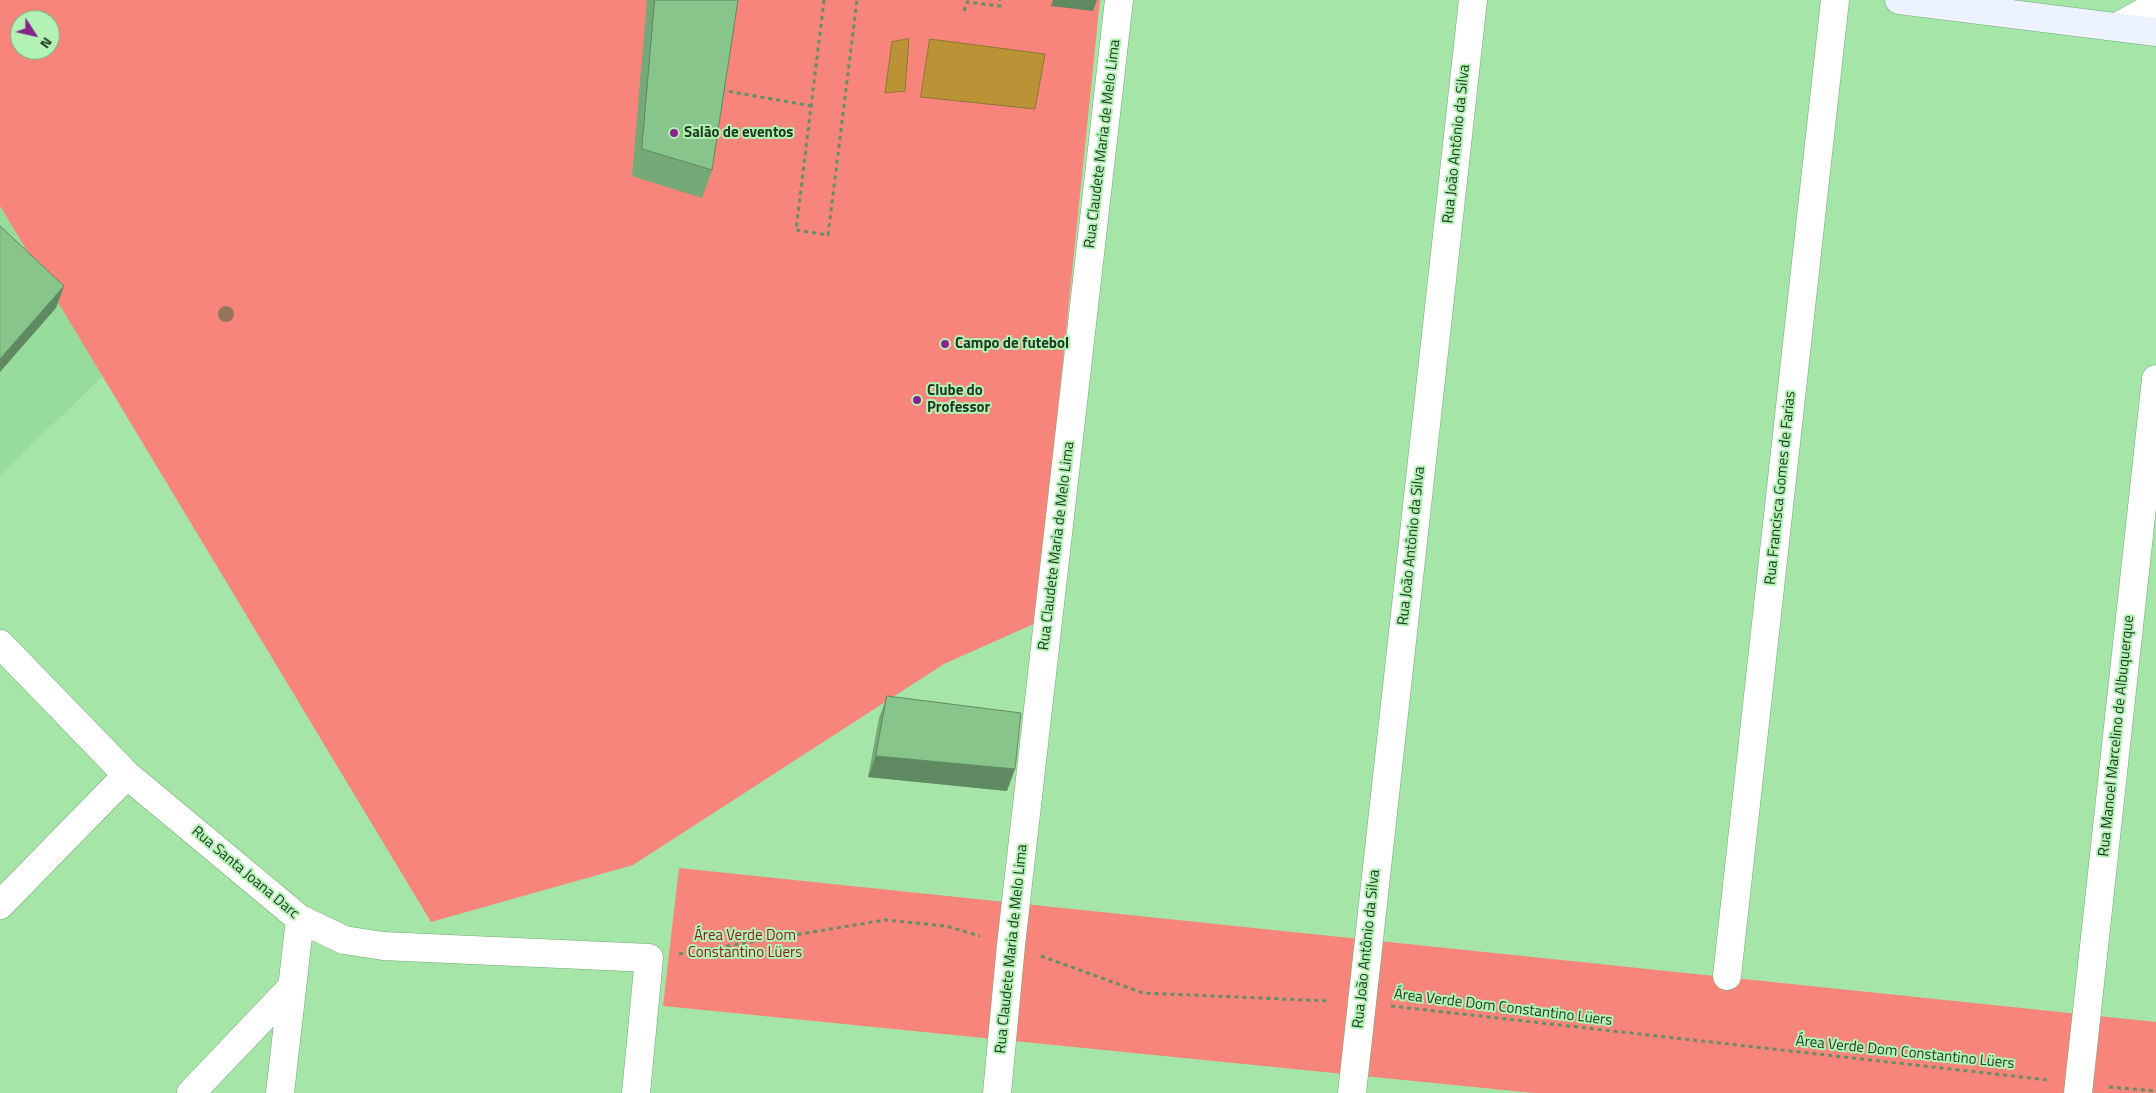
<!DOCTYPE html>
<html>
<head>
<meta charset="utf-8">
<style>
	body { margin:0 }
	#map { position:relative; width:2156px; height:1093px; overflow:hidden; background:#a6e5a8; font-family:"Titillium Web",sans-serif }
	canvas { display:block }
	.north { position:absolute; left:10px; top:10px; width:50px; height:50px; box-sizing:border-box; background:#b3f2b5; border:1px solid #78a87a; border-radius:50%; rotate:125deg; font-size:14px; font-weight:700; line-height:20px; text-align:center; color:#1f3821 }
	.north::after { content:''; display:block; margin:auto; width:18px; height:22px; background:#87258d; clip-path:polygon(50% 0,100% 100%,50% 72%,0 100%) }
</style>
</head>
<body>
<div id="map">
<canvas width="2156" height="1093"></canvas>
<div class="north">N</div>
</div>
<script>
const ctx = document.querySelector('canvas').getContext('2d');
ctx.lineJoin = 'round';
function fillPath(path, color) {
  ctx.fillStyle = color;
  ctx.fill(path, 'evenodd');
}
function trace(path, color, width, dash) {
  ctx.strokeStyle = color;
  ctx.lineWidth = width;
  ctx.lineCap = dash ? 'butt' : 'round';
  ctx.setLineDash(dash || []);
  ctx.stroke(path);
}
function write(font, color, halo, rows, align = 'center') {
  ctx.font = font + ' "Titillium Web",sans-serif';
  ctx.lineWidth = 4;
  ctx.setLineDash([]);
  ctx.textBaseline = 'middle';
  ctx.strokeStyle = halo;
  ctx.fillStyle = color;
  for (const [text, x, y, turn = 0] of rows) {
    ctx.save();
    ctx.translate(x, y);
    ctx.rotate((+turn || 0) * Math.PI / 180);
    ctx.textAlign = isNaN(turn) ? turn : align;
    if (halo) ctx.strokeText(text, 0, 0);
    ctx.fillText(text, 0, 0);
    ctx.restore();
  }
}
const built = new Path2D(`
	M0,206L103,376L0,475Z`);
const green = new Path2D(`
	M0,0H1100L1036,623L944,664L633,865L431,922L0,206ZM20,20H50V50H20Z
	M679,868L2156,1022V1093H1534L663,1006Z`);
const water = new Path2D(`
	M909,39L905,91L885,93L892,42Z
	M930,39L1045,54L1035,109L921,97Z`);
const path = new Path2D(`
	M824,0L796,230L828,235L857,0
	M964,11L967,2L1000,6V0
	M721,90L812,106
	M679,954L885,920L946,926L980,936
	M1041,956L1143,993L1330,1001
	M1391,1006L2048,1080
	M2109,1087L2156,1091`);
const street = new Path2D(`
	M2119,26L2156,5
	M0,644L127,775L300,919L344,940L383,946L649,958L636,1093
	M0,905L127,775
	M1727,976L1835,0
	M191,1093L292,987
	M280,1093L300,919
	M997,1093L1011,945L1119,0
	M1352,1093L1473,0
	M2078,1093L2156,379`);
const secondary = new Path2D(`
	M1899,0L2156,32`);
const trees = [
	[226,314]
];
const wall = new Path2D(`
	M647,0H738L712,170L702,198L632,176Z
	M887,696L1007,791L868,777L879,718Z`);
const shadedWall = new Path2D(`
	M1053,0H1097L1093,11L1051,6Z
	M64,286L56,308L0,372V359Z
	M876,756L1015,769L1007,791L868,777Z`);
const building = new Path2D(`
	M655,0H738L712,170L642,149Z
	M0,226L64,286L0,359Z
	M887,696L1021,713L1015,769L876,756Z`);
const markers = [
	[674,133,5,"#87258d"],
	[945,344,5,"#87258d"],
	[917,400,5,"#87258d"]
];
const poiNames = [
	["Salão de eventos",684,133],
	["Campo de futebol",955,344],
	["Clube do",927,391],
	["Professor",927,408]
];
const streetNames = [
	["Rua Claudete Maria de Melo Lima",1103,144,-83],
	["Rua João Antônio da Silva",1457,144,-84],
	["Rua Francisca Gomes de Farias",1781,488,-84],
	["Rua Claudete Maria de Melo Lima",1057,546,-83],
	["Rua João Antônio da Silva",1412,546,-84],
	["Rua Manoel Marcelino de Albuquerque",2117,736,-84],
	["Rua Santa Joana Darc",245,873,40],
	["Rua Claudete Maria de Melo Lima",1012,949,-84],
	["Rua João Antônio da Silva",1367,949,-84],
	["Área Verde Dom Constantino Lüers",1503,1008,7],
	["Área Verde Dom Constantino Lüers",1905,1053,6]
];
const parkNames = [
	["Área Verde Dom",745,936],
	["Constantino Lüers",745,953]
];
fillPath(built, '#97dc9a');
fillPath(green, '#f8857c');
fillPath(water, '#bb9336');
trace(water, '#8c7830', 1);
trace(street, '#6fac72', 29);
trace(secondary, '#6fac72', 29);
trace(path, '#638f65', 3, [4, 4]);
trace(street, '#fff', 28);
trace(secondary, '#ecf2fe', 28);
ctx.fillStyle = '#95765c';
for (const [x, y] of trees) {
  ctx.beginPath();
  ctx.arc(x, y, 8, 0, 2 * Math.PI);
  ctx.fill();
}
fillPath(wall, '#75a977');
fillPath(shadedWall, '#5f8a61');
fillPath(building, '#88c58a');
trace(building, '#5f8a61', 1);
for (const [x, y, r, color] of markers) {
  const dot = new Path2D();
  dot.arc(x, y, r, 0, 2 * Math.PI);
  ctx.fillStyle = color;
  ctx.fill(dot);
  trace(dot, '#b3f2b5', 2);
}
write('bold 15px', '#1f3821', '#b3f2b5', poiNames, 'left');
write('15px', '#1f3821', '#b3f2b5', streetNames);
write('15px', '#871c1e', '#b3f2b5', parkNames);
</script>
</body>
</html>
